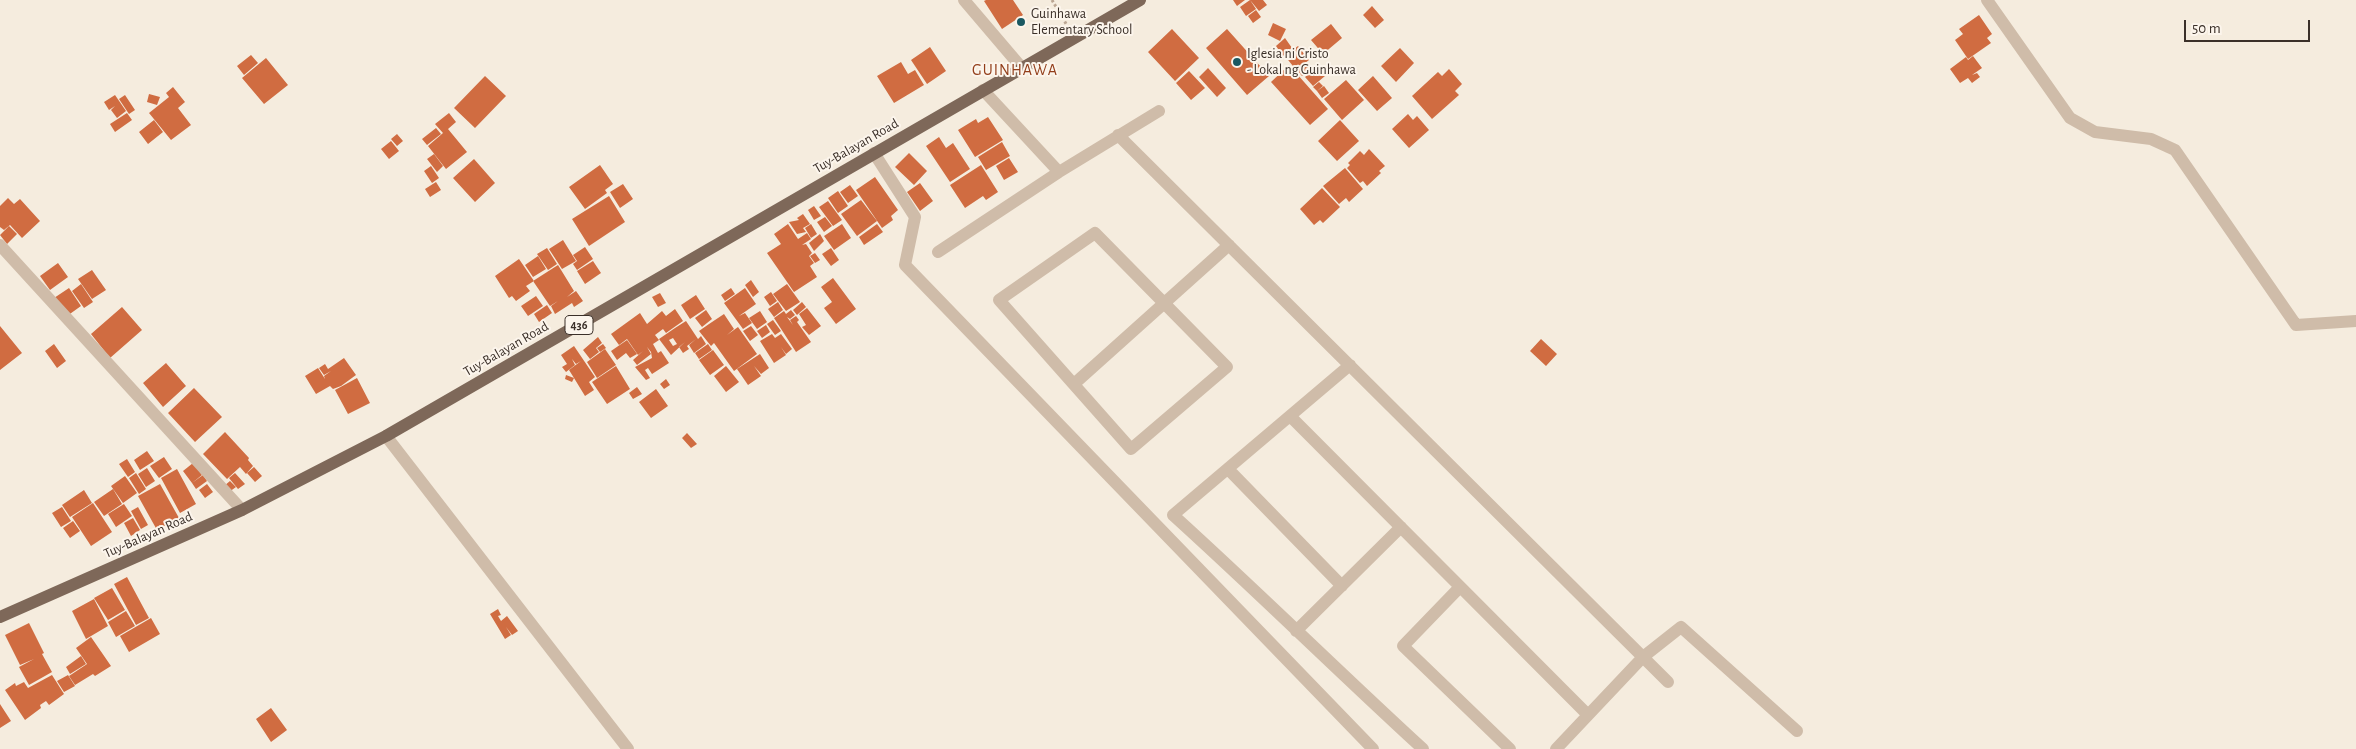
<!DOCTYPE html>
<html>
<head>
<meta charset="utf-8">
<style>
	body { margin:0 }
	#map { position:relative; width:2356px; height:749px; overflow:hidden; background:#f5ecde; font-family:"Alegreya Sans",sans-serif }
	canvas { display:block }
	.scale { position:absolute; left:2184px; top:20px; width:126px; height:22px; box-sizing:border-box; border:2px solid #3b3029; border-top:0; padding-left:6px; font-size:15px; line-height:18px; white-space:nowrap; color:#3b3029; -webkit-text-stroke:4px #fcf5ec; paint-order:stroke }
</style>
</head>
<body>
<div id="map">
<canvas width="2356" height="749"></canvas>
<div class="scale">50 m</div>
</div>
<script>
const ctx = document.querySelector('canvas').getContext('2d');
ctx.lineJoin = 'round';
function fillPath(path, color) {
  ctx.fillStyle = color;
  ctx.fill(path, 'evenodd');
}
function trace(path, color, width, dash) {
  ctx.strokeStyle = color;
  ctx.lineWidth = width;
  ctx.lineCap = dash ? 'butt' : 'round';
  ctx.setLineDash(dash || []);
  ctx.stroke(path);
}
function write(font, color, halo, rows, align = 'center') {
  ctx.font = font + ' "Alegreya Sans",sans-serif';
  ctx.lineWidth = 4;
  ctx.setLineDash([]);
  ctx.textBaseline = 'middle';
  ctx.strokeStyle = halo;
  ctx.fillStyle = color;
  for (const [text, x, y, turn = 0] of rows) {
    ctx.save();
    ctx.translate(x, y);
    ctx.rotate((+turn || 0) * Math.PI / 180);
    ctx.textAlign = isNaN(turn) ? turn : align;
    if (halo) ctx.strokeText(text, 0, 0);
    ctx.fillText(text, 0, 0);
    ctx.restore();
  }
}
const building = new Path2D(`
	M986,0H1013L1023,15L1002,29L984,1Z
	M1233,0H1245L1237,6Z
	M1250,0H1263L1267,5L1259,11Z
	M1250,0L1256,9L1246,16L1240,7Z
	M1372,6L1384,20L1375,28L1363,15Z
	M1256,10L1261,17L1253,23L1248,16Z
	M1979,15L1992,34L1987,38L1991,43L1968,59L1955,40L1963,34L1959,29Z
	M1273,23L1286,29L1280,41L1268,35Z
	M1331,24L1342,38L1323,54L1311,40Z
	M1172,29L1199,58L1175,81L1148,52Z
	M1227,29L1269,76L1247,95L1206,48Z
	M1285,38L1292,48L1283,56L1276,46Z
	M1298,46L1309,60L1296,70L1285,56Z
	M930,47L946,71L927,84L911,60Z
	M1400,48L1414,63L1396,82L1381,66Z
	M251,55L258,63L244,75L237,66Z
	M1973,56L1982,68L1972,75L1977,73L1980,77L1972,83L1968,78L1960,83L1950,69L1966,57L1968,60Z
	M266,58L288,85L264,104L242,78Z
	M901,62L908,74L915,70L924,85L894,103L877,76Z
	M1306,63L1311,70L1302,76L1297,70Z
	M1289,65L1328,109L1310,125L1271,82Z
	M1318,66L1325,76L1313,86L1305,77Z
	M1208,68L1226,88L1217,97L1199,77Z
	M1449,69L1462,84L1455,91L1459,95L1432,119L1412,96L1438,72L1442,76Z
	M1189,71L1205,88L1191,100L1176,83Z
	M485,76L506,96L475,128L454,108Z
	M1373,76L1392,98L1377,111L1358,90Z
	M1346,80L1364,100L1342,120L1324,99Z
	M1319,82L1323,86L1317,91L1313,87Z
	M1324,86L1329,93L1322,98L1317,91Z
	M173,87L185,102L178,108L191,125L171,140L149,113L169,97L166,93Z
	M149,94L160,97L157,105L147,102Z
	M115,95L126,111L117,118L111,110L115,106L109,110L104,102Z
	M125,95L135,110L129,114L119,99Z
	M127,113L132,120L115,132L110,124Z
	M449,113L456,122L448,129L467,152L446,169L428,146L443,133L435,124Z
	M1408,114L1413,120L1417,116L1429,130L1409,148L1392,129Z
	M988,117L1003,140L975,157L958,130L976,119L978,123Z
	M154,120L163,132L148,144L139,132Z
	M1340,120L1359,141L1337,161L1318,141Z
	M436,128L441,134L427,145L422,139Z
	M397,134L403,141L397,146L391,139Z
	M939,137L946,148L953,143L970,169L950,182L926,146Z
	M391,141L399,151L389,159L381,149Z
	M1002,142L1010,156L986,170L978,157Z
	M1369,149L1385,166L1379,171L1381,173L1367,186L1363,181L1360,183L1347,168L1350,165L1348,163L1360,151L1364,155Z
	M909,153L927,171L914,185L895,167Z
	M434,154L443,166L437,172L427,159Z
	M1009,158L1018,172L1004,180L996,166Z
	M474,159L495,183L475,202L453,178Z
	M600,165L613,184L605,190L607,193L585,209L569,187Z
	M981,165L998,192L986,200L983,196L965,208L950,185Z
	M431,166L439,178L432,183L424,171Z
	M1345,168L1363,189L1349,202L1346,198L1339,204L1323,186Z
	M875,177L898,210L891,216L893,220L882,228L856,190Z
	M436,182L441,190L430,197L425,189Z
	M920,183L933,201L920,211L907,192Z
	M623,184L633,199L620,208L610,192Z
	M850,185L858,196L848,203L840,192Z
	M1322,188L1340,207L1323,223L1320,220L1314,225L1300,209Z
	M838,191L848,206L838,213L828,198Z
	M609,196L625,222L589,246L572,219Z
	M8,198L14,204L20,199L40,221L22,238L10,225L4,230L0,227V206Z
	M861,200L877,221L857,236L841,214Z
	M828,201L842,220L833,226L819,207Z
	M814,206L821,216L814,220L808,210Z
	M803,214L810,224L803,228L806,232L797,234L789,222L799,220L797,218Z
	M825,217L832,226L824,232L817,222Z
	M788,224L798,239L807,233L811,239L802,245L806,244L812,253L809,256L814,263L810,266L817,277L794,292L767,253L781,244L774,234Z
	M811,224L817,234L811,238L805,228Z
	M842,224L851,238L834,250L824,236Z
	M877,224L883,232L864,245L859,237Z
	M9,226L17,234L7,244L0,235Z
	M820,234L824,241L814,251L809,243Z
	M563,240L576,261L562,269L549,249Z
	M585,247L593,259L577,270L573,264L577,261L573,255Z
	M547,248L557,264L548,270L537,254Z
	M831,248L839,260L831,266L822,254Z
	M815,253L820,260L815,263L810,256Z
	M538,256L546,269L533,277L525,265Z
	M519,259L534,281L526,286L530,291L516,301L512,296L509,298L495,276Z
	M593,261L601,273L585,284L577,271Z
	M58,263L68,277L50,290L40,276Z
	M558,265L574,291L567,297L576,291L583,301L574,307L572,303L555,314L551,306L558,301L550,306L533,281Z
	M92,270L106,290L92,299L78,279Z
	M833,278L856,309L836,324L824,308L832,302L821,287Z
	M751,280L759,292L753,297L745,285Z
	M81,284L93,302L84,308L72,291Z
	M787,284L800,302L786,311L773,294Z
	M69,288L81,306L67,316L54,298Z
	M731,288L735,294L725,301L721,295Z
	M745,288L756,304L739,316L745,313L752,323L743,329L724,303Z
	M771,292L777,301L770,306L764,297Z
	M660,293L666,303L658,307L652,297Z
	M696,295L705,309L690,319L681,305Z
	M536,296L543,306L528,316L521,306Z
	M778,302L783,310L774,317L768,309Z
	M802,302L806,307L797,315L793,310Z
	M547,305L552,313L539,322L534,314Z
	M122,307L142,330L110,358L91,334Z
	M807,308L821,326L809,335L802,327L806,325L799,314Z
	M675,309L683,321L666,333L663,329L655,335L659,340L653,344L658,353L661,351L669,363L652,374L648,368L645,370L650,378L646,380L635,367L652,358L651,352L647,347L651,354L637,365L633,360L643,351L638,355L627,339L619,345L611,334L640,313L647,324L662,311L666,316Z
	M706,310L712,319L702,327L695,318Z
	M791,310L795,315L790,319L787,317L793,325L790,320L796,316L799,320L797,322L811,342L796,352L774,318L784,311L786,314Z
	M760,311L767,322L757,329L749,318Z
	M724,314L734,329L727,335L738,327L757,354L734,371L714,343L711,346L699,331L709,324L714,332L709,324Z
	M773,320L781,331L775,335L767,324Z
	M686,321L698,339L701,336L706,344L694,353L689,345L696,339L687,346L689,349L683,353L679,347L685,342L671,355L659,339L675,328L684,341L675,328ZM673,338L677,344L673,346L669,340Z
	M766,325L770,332L762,338L757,331Z
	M0,326L22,353L0,370Z
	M751,326L758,335L750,341L743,331Z
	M772,334L775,338L781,334L792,349L786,354L781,347L786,355L774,363L760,341Z
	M598,337L602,343L596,348L599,352L590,359L583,350Z
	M1541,339L1557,354L1546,366L1530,351Z
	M627,340L637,354L630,358L626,353L617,360L611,351Z
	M54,344L66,361L57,368L45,351Z
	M603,344L606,348L600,352L597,348Z
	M708,344L712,350L699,359L695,353Z
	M574,346L595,377L589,382L594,390L585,396L574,378L572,382L565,379L566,375L574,378L569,370L581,361L576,364L572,359L575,365L566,372L562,367L567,364L561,355Z
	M605,349L616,365L597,378L587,362Z
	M713,350L724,365L710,375L699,360Z
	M760,354L769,368L761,374L754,366L761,376L748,385L737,369Z
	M344,358L356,375L341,386L333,389L330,386L316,394L305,376L318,368L325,379L324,376L331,371L324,375L319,368L325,364L328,369Z
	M166,363L186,386L163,407L143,383Z
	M616,366L630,389L607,404L592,382Z
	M726,366L739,382L726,392L714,376Z
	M357,378L370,403L348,414L335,390Z
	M666,379L670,385L664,389L660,384Z
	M637,387L642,394L633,399L629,393Z
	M194,388L222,417L195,442L168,413Z
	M656,389L668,406L651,418L639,402Z
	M225,432L249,458L248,460L253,466L246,474L240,467L227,479L203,454Z
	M687,433L697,444L691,448L682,438Z
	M147,451L154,461L140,470L134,460Z
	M164,457L172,469L159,478L150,466Z
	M127,459L135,472L128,477L119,464Z
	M193,463L202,475L192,483L183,471Z
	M254,467L262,476L255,482L247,473Z
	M147,468L155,481L146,487L138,474Z
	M177,469L196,504L180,513L161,478Z
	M136,473L146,489L139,494L129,478Z
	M235,473L245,484L238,489L229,478Z
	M203,475L207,481L196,489L192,483Z
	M125,476L137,493L123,503L111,486Z
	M230,481L236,487L229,492L224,486Z
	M160,484L179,518L157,530L138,496Z
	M207,484L213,492L205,498L199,490Z
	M113,489L122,504L104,516L94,502Z
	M84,490L92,503L70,517L62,505Z
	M93,503L112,532L91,546L72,517Z
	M124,504L132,516L116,527L108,514Z
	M62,507L71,521L61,527L52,513Z
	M138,507L148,525L141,529L131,511Z
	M133,518L140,530L131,536L124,523Z
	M73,521L80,531L70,538L63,528Z
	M127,577L149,618L136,625L114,584Z
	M112,588L125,610L108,620L94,598Z
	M94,599L108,626L86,639L72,611Z
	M498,609L501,615L498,616L501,621L507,616L518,631L512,635L506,627L511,635L505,639L490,614Z
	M126,611L135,626L116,637L108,622Z
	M151,618L160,634L129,652L120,636Z
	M29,623L44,653L42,654L52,672L29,685L19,667L34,659L20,665L5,635Z
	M91,637L111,666L95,676L93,674L75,685L69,676L87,664L76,648Z
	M81,656L86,664L70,674L66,667Z
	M52,675L64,694L49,705L46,701L40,705L41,708L25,720L5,690L15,683L16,686L24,682L28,688Z
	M68,675L75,686L64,692L57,681Z
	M0,704L11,721L0,728Z
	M271,708L287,730L271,742L256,719Z`);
const path = new Path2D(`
	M1052,0L1068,27`);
const street = new Path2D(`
	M964,0L1021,67
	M1987,0L2070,118L2095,132L2151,139L2175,150L2296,325L2356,321
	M983,90L1059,172L1159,111
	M1118,135L1668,682
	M874,153L915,217L905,265L1373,749
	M1095,233L1227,367L1131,449L999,300Z
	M0,245L242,510
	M938,252L1059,172
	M1350,365L1173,515C1258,592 1339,672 1423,749
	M1074,384L1229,245
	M1290,416L1588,715
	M386,436L628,749
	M1228,469L1342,586
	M1460,587L1403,646L1510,749
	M1296,631L1401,527
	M1556,749L1643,657L1681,627L1797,731`);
const primary = new Path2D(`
	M0,617L242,510L386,436L1140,0`);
const markers = [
	[1021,22,5,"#1a5861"],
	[1237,62,5,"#1a5861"]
];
const shields = [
	[579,325,28]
];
const shieldNames = [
	["436",579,325]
];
const poiNames = [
	["Guinhawa",1031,14],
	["Elementary School",1031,30],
	["Iglesia ni Cristo",1247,54],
	["- Lokal ng Guinhawa",1247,70]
];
const streetNames = [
	["Tuy-Balayan Road",856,146,-30],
	["Tuy-Balayan Road",506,349,-30],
	["Tuy-Balayan Road",148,535,-24]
];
const quarterNames = [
	["GUINHAWA",1015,70]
];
fillPath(building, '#d06c41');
trace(path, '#bba693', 3, [2.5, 2.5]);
trace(street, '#cfbca9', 12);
trace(primary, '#7e6859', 12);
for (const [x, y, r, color] of markers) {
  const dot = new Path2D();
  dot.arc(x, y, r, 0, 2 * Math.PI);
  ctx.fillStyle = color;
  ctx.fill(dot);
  trace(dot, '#fcf5ec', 2);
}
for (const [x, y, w] of shields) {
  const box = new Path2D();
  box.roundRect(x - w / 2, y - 9.5, w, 19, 4);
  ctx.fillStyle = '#fcf5ec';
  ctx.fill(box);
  trace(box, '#3b3029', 1);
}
write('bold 12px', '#3b3029', null, shieldNames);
write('14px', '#3b3029', '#fcf5ec', poiNames, 'left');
write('14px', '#3b3029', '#fcf5ec', streetNames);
ctx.letterSpacing = '1px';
write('16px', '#923e1a', '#fcf5ec', quarterNames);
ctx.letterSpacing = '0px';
</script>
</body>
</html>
